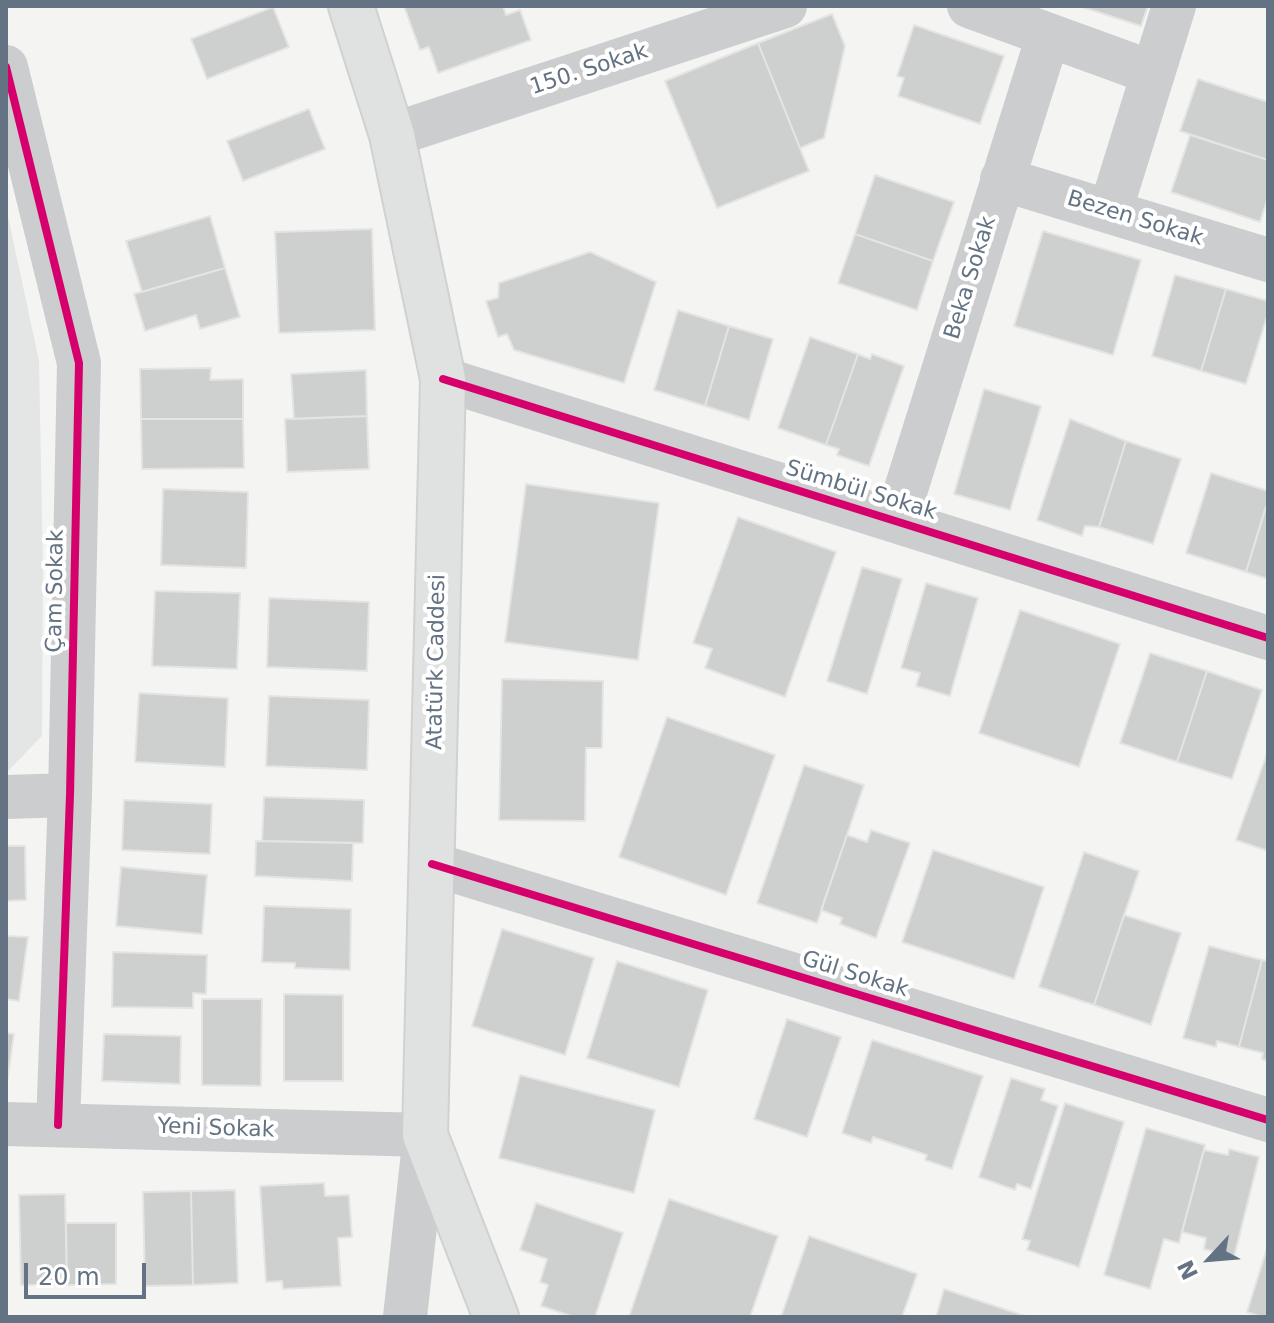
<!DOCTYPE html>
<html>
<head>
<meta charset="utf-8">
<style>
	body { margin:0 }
	#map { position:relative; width:1274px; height:1323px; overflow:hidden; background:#f4f5f3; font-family:"DejaVu Sans",sans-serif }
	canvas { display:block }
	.frame { position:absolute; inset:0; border:8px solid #647383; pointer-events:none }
	.north { position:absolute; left:1170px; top:1219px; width:80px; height:80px; -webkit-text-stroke:6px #fff; paint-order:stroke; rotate:244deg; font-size:22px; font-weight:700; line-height:32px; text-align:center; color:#647383 }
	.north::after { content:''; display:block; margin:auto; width:28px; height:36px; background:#647383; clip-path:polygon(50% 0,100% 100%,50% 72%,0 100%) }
	.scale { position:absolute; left:24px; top:1263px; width:122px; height:36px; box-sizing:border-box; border:4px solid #647383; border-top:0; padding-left:10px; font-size:24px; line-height:28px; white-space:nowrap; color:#647383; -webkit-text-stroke:6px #fff; paint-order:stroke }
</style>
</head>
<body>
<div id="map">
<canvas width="1274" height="1323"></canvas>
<div class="frame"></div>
<div class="north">N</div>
<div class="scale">20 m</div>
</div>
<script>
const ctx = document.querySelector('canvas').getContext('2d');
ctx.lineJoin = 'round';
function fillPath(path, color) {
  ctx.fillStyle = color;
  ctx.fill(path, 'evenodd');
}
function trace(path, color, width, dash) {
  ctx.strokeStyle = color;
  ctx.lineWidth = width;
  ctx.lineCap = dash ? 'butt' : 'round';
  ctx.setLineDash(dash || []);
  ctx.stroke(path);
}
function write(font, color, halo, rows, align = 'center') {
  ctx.font = font + ' "DejaVu Sans",sans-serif';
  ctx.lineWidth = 8;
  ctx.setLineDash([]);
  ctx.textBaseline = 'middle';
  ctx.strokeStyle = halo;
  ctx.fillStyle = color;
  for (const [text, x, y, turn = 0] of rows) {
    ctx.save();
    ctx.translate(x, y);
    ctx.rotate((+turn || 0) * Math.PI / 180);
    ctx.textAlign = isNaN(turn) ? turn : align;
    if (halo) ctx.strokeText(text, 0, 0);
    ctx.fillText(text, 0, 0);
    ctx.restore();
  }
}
const built = new Path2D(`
	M6,207L39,361L43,566L42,736L6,773Z`);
const building = new Path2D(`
	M404,6H503L506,15L520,10L531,40L438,73L429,47L420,50Z
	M1079,6H1148L1141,26Z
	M273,7L289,47L207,79L191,39Z
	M832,14L845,46L824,138L800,148L758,43Z
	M914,25L1004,56L980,124L898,96L904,78L897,76Z
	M758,43L809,171L717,208L665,81Z
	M1198,79L1268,102V160L1180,131Z
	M309,109L325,149L243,181L227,141Z
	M1190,135L1268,160V197L1260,222L1171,192Z
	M875,175L954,202L933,261L855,234Z
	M210,216L225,268L142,292L126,241Z
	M372,229L375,330L279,333L275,232Z
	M1043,231L1141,260L1113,355L1014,326Z
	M855,234L933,261L917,310L838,283Z
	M590,252L656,282L624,383L514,350L507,334L498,337L486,301L498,298L499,283Z
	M225,268L240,317L200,329L196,315L145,331L134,294Z
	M1175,275L1226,289L1201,371L1152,356Z
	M1226,289L1268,301V313L1246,384L1201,371Z
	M678,310L729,326L705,406L654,390Z
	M729,326L773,339L749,420L705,406Z
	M810,337L858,354L826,445L778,428Z
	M858,354L870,359L872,354L904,366L869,466L837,455L839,449L826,445Z
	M211,368L210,380L243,379V419H141L140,369Z
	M366,370L367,416L294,419L291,374Z
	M984,389L1041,406L1010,510L954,494Z
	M367,416L369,469L287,472L285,419Z
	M141,419H243L244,468L142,469Z
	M1070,419L1126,441L1099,527L1085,526L1082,536L1037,520Z
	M1126,441L1181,459L1153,544L1099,527Z
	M1211,473L1268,491V501L1246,572L1186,553Z
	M526,484L659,503L638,660L505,642Z
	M163,489L248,492L246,568L161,565Z
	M1265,509H1268V579L1246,572Z
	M738,517L836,552L785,697L705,668L712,649L693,643Z
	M862,567L902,579L867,694L827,681Z
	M926,583L978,598L950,696L916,686L920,673L901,668Z
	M155,591L240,593L237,669L152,666Z
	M269,598L369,602L367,671L267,667Z
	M1020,610L1120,644L1079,767L979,733Z
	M1150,653L1207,671L1177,762L1120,743Z
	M1207,671L1262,690L1232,779L1177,762Z
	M502,679L603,681L602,748H586L585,821L499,820Z
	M139,693L228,698L225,767L135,762Z
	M269,696L369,700L367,770L266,766Z
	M667,717L775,755L726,895L619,857Z
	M1268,751V851L1236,840Z
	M804,765L864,785L817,923L757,903Z
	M264,797L364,800L363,843L262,841Z
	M124,800L212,804L210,854L122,850Z
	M871,830L910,843L876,938L840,924L842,918L821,910L847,835L867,842Z
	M256,841L353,843L352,881L255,876Z
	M6,846H25L26,900L6,901Z
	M933,850L1044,887L1014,979L902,942Z
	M1084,852L1139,871L1094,1005L1039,987Z
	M121,867L207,875L202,934L116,926Z
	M264,906L351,909L350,970L295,968V963L262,962Z
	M1124,915L1181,933L1151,1025L1094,1005Z
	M502,929L594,958L565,1055L472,1026Z
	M6,936L28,937L19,1001L6,999Z
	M1209,946L1262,960L1239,1047L1217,1041L1216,1047L1183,1038Z
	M113,952L207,955L206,994L193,993V1008L112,1007Z
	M1262,960L1268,961V1061L1262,1059L1263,1053L1239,1047Z
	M617,961L708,990L679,1087L587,1058Z
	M284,994L343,995V1081H284Z
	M202,999H262L261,1086L202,1085Z
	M787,1019L841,1037L807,1137L754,1119Z
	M6,1033L14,1034L7,1082H6Z
	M104,1034L181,1036L180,1084L102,1081Z
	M872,1040L983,1076L952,1169L925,1160L927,1155L873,1137L871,1143L842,1133Z
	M520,1075L655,1110L634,1193L499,1158Z
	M1011,1078L1045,1089L1041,1100L1058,1106L1031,1189L1017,1184L1015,1190L979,1177Z
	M1065,1103L1124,1122L1079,1267L1027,1250L1030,1241L1022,1239Z
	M1146,1128L1205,1145L1179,1243L1164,1239L1150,1289L1104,1275Z
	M1229,1149L1259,1157L1234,1257L1204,1249L1206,1238L1182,1232L1204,1150L1228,1155Z
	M324,1183L325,1196L349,1195L352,1237L338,1238L341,1286L283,1289L282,1281L266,1282L260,1186Z
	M235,1190L238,1283L193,1285L191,1191Z
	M191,1191L193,1285L145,1286L143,1192Z
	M65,1194L67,1285H21L19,1195Z
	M669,1199L778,1236L750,1317H629Z
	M536,1203L623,1233L595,1317H574L541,1306L548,1285L540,1282L547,1259L520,1250Z
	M66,1223H116V1284L67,1285Z
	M809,1236L917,1274L902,1317H781Z
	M1268,1245V1317H1262L1247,1312Z
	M944,1289L1028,1317H936Z`);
const minor = new Path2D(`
	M969,6L1153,73
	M6,67L79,363L70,795L58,1125
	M392,135L785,6
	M1002,179L1268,260
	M1110,212L1174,6
	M443,379L1268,638
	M896,521L1048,36
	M6,797L70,795
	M432,864L1268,1120
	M6,1124L425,1135L405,1317`);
const major = new Path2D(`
	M351,6L392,135L443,379L425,1135L496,1317`);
const cycleway = new Path2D(`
	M6,67L79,363L70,795L58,1125
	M443,379L1268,638
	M432,864L1268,1120`);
const streetNames = [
	["150. Sokak",589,70,-18],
	["Bezen Sokak",1135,219,17],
	["Beka Sokak",971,278,-73],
	["Sümbül Sokak",861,491,17],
	["Çam Sokak",56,591,-89],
	["Atatürk Caddesi",437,662,-89],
	["Gül Sokak",855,975,17],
	["Yeni Sokak",216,1129,2]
];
fillPath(built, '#e4e6e5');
fillPath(building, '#ced0d0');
trace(building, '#e4e4e2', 2);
trace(major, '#d0d1d1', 48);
trace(minor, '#cccdce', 44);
trace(major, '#e0e1e1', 44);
trace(cycleway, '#d6006c', 8);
write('22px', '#647383', '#fff', streetNames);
</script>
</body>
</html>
